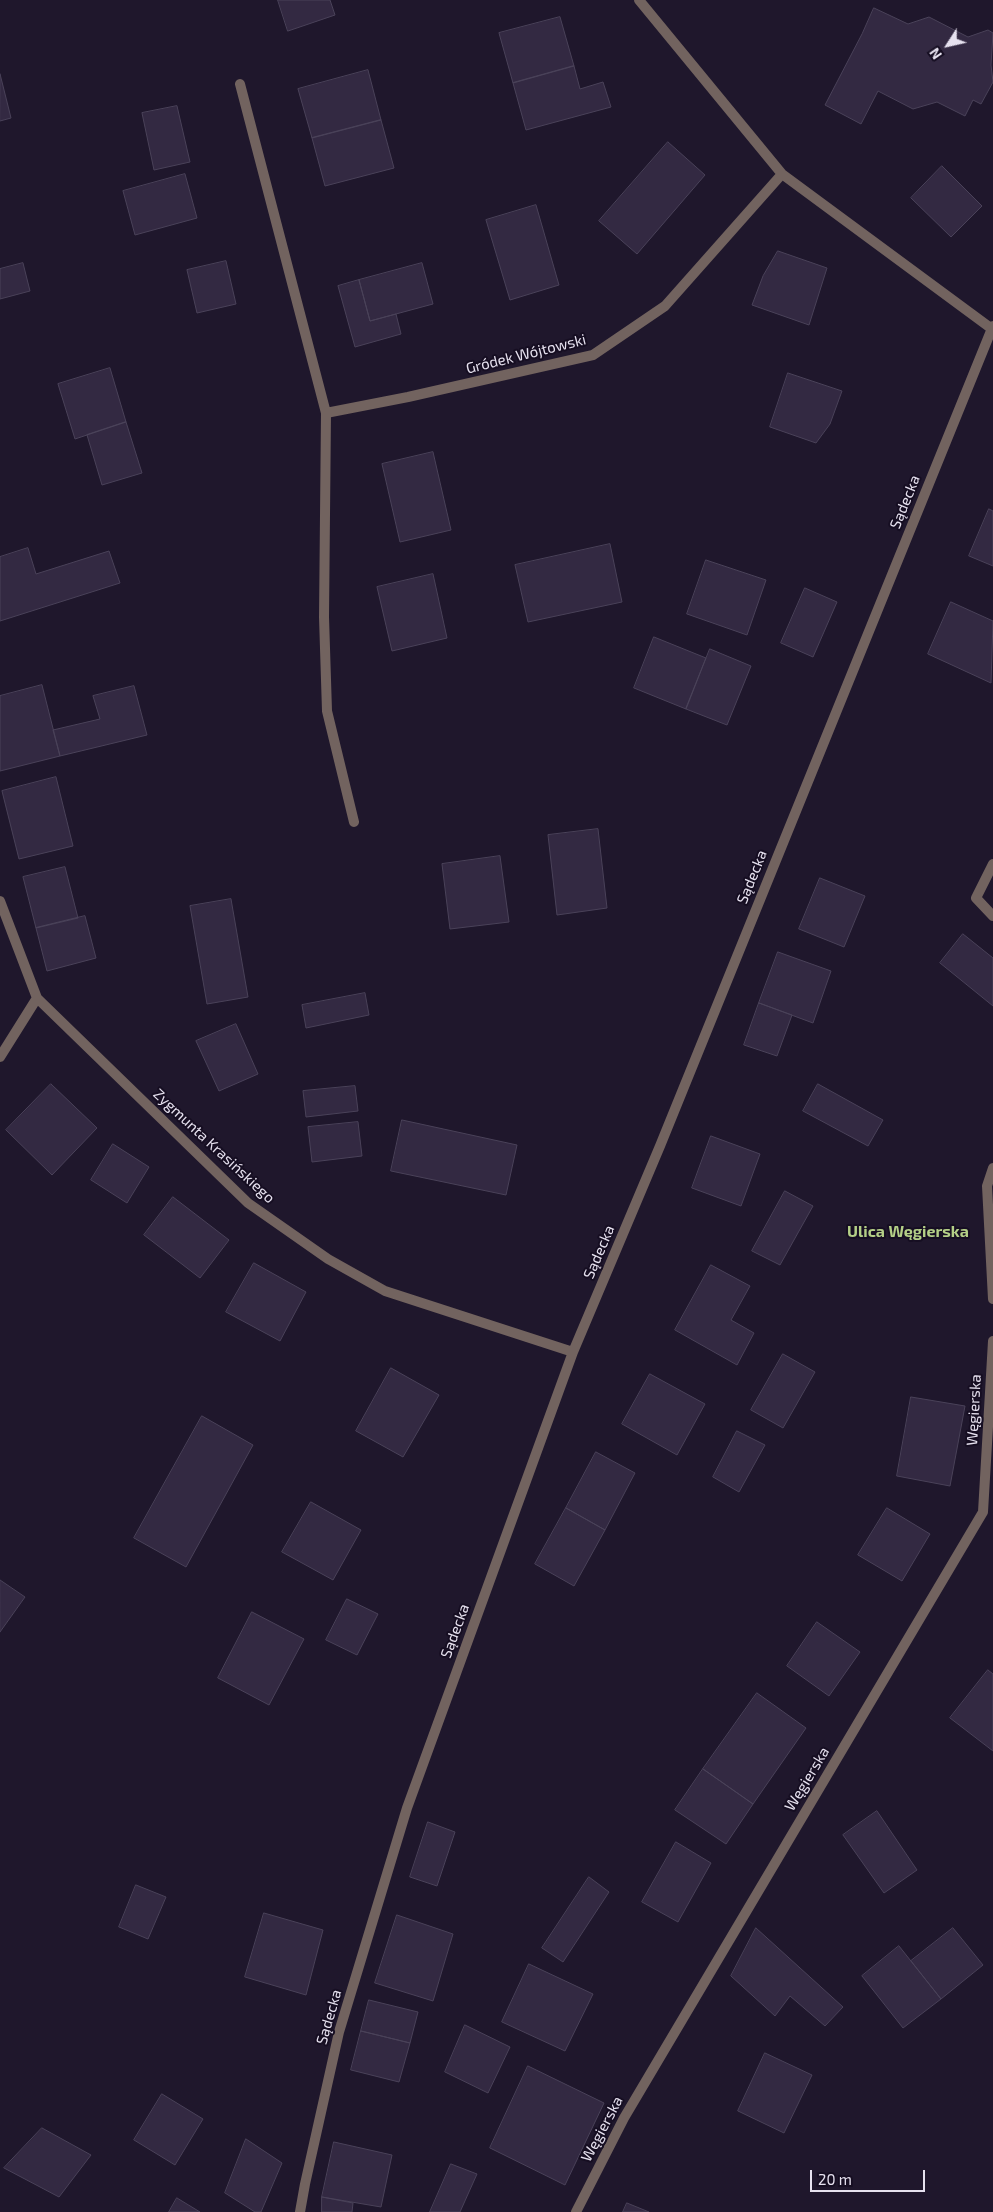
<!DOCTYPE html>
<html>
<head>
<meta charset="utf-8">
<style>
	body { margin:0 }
	#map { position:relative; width:993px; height:2212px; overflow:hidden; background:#1f172c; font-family:"Exo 2",sans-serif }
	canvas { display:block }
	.north { position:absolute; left:923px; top:20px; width:50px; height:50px; -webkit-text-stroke:4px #160e22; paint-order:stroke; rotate:235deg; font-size:14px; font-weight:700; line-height:20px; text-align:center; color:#e6e1ef }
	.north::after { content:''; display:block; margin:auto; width:18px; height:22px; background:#e6e1ef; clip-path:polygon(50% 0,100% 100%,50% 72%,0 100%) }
	.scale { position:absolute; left:810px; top:2170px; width:115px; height:22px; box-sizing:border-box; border:2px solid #e6e1ef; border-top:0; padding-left:6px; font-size:15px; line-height:18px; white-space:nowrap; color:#e6e1ef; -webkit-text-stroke:4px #160e22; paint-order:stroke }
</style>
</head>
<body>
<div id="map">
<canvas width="993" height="2212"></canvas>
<div class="north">N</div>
<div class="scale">20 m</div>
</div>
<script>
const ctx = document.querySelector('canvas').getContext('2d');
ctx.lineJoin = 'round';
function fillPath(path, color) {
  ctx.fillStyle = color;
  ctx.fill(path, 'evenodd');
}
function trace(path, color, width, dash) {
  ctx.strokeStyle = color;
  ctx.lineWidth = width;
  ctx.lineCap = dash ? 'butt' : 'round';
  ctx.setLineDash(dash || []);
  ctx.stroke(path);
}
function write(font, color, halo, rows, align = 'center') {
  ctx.font = font + ' "Exo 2",sans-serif';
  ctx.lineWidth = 4;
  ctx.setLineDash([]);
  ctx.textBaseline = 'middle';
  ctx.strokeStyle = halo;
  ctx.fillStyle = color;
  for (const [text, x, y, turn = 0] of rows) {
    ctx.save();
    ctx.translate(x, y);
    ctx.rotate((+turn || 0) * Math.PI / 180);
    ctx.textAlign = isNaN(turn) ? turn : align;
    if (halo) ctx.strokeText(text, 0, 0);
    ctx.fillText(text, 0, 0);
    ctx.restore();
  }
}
const building = new Path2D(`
	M278,0H330L335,15L288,31Z
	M874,8L908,24L929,17L968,37L988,30L993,33L991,65L993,82L981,104L973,100L965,116L937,102L913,109L878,91L861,124L825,105L862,34Z
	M560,17L574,66L513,83L499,33Z
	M574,66L580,89L603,82L611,107L526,130L513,83Z
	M368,70L381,120L312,138L298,89Z
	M0,74L11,118L0,121Z
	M177,106L190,162L154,170L142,113Z
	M381,120L394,168L325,186L312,138Z
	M668,142L705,175L637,254L599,221Z
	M942,166L982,206L951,237L911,198Z
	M185,174L197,218L135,235L123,191Z
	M536,205L559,285L510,300L486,220Z
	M778,251L827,268L809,325L752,305L763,276Z
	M226,261L236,304L197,313L187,270Z
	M23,263L30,291L0,299V269Z
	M422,263L433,304L370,321L359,280Z
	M359,280L370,321L396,314L401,334L355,347L338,286Z
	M110,368L126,422L75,439L58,384Z
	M788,373L842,391L830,424L816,443L770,427Z
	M126,422L142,473L102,485L87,435Z
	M433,452L451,530L400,542L382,464Z
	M989,509L993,511V566L969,556Z
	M610,544L622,602L528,622L515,565Z
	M28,548L36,574L109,551L120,583L0,621V557Z
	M706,560L766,580L747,635L687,614Z
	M433,574L447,638L392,651L377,587Z
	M805,588L837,602L813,657L781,643Z
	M951,602L993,621L991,683L928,654Z
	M654,637L706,658L686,709L634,688Z
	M710,649L751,666L727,725L686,709Z
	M42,685L60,756L0,771V696Z
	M134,686L147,735L60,756L53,730L100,719L93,696Z
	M56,777L73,846L19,859L2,791Z
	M598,829L607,908L557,915L548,835Z
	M500,856L509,922L450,929L442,864Z
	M65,867L78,918L36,928L23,877Z
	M820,878L865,896L844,947L799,929Z
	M231,899L248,997L207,1004L190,906Z
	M85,916L96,958L47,971L36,928Z
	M963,934L993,958V1006L940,963Z
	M778,952L831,971L813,1023L759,1003Z
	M365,993L369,1015L306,1028L302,1005Z
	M759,1003L792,1015L777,1056L744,1045Z
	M236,1024L258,1074L219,1091L196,1041Z
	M51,1084L97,1128L52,1175L6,1130Z
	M818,1084L883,1120L868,1146L803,1111Z
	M355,1086L358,1111L306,1117L303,1091Z
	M402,1120L517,1145L506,1195L391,1171Z
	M358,1122L362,1156L312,1162L308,1127Z
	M711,1136L760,1154L741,1206L692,1188Z
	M113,1144L149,1167L127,1203L91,1180Z
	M785,1191L813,1206L780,1265L752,1251Z
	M173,1197L229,1240L200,1278L144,1235Z
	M254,1263L306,1292L280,1341L226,1312Z
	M711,1265L750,1286L731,1320L754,1333L737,1365L675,1330Z
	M783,1354L815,1372L783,1428L751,1410Z
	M391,1368L439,1395L403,1457L356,1431Z
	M650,1374L705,1404L677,1455L622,1424Z
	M911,1397L965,1406L950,1486L897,1476Z
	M202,1416L253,1445L186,1567L134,1538Z
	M737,1431L765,1445L739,1492L713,1477Z
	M596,1452L635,1473L605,1530L566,1508Z
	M311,1502L361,1530L333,1580L282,1552Z
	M566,1508L605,1530L574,1586L535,1564Z
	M887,1508L930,1534L902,1581L858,1555Z
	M0,1580L25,1597L0,1632Z
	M347,1599L378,1614L357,1655L326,1640Z
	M252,1612L304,1639L269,1705L218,1678Z
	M817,1622L860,1652L829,1696L787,1666Z
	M988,1670L993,1674V1751L950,1718Z
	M757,1693L806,1728L753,1804L703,1769Z
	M703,1769L753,1804L726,1844L675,1810Z
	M877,1811L917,1870L884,1893L843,1835Z
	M428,1822L455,1832L437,1886L410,1877Z
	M676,1842L711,1863L678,1922L642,1902Z
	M589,1877L609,1892L563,1962L542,1948Z
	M136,1885L166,1897L148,1939L119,1927Z
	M264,1913L323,1930L306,1995L245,1977Z
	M397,1915L453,1934L433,2001L375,1983Z
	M756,1928L843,2007L825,2026L790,1996L775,2016L731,1976Z
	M953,1928L983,1965L941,1999L911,1961Z
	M899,1946L941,1999L903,2028L862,1976Z
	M529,1964L593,1994L565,2051L502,2022Z
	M369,2000L418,2012L410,2043L361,2031Z
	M465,2025L510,2047L488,2093L445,2072Z
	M361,2031L410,2043L399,2082L351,2070Z
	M765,2053L812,2075L784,2133L738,2111Z
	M528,2066L604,2103L565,2185L490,2148Z
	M162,2094L203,2119L175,2165L134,2140Z
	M42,2128L91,2155L59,2197L4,2168Z
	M246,2139L282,2163L261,2212H255L225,2193Z
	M334,2142L392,2155L381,2207L322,2197Z
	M451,2164L477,2174L460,2212H430Z
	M322,2197L353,2203L352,2212H322Z
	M177,2198L200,2212H169Z
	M627,2203L649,2212H623Z`);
const minor = new Path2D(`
	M639,0L782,174L992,329
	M240,84L326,413L324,617L327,711L354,822
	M326,413L408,397L593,355L665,306L782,174
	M993,864L976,898L993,916
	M0,901L37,998L248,1203L328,1259L385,1291L573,1352
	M0,1057L37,998
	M993,1168L987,1186L993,1299
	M300,2212L305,2184L339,2032L407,1808L573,1352L660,1146L993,326
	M576,2212L624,2118L983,1512L993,1341`);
const streetNames = [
	["Gródek Wójtowski",526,354,-14],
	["Sądecka",905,502,-68],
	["Sądecka",752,877,-68],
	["Zygmunta Krasińskiego",214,1146,43],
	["Sądecka",599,1252,-67],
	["Węgierska",974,1410,-87],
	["Sądecka",455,1631,-70],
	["Węgierska",807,1779,-59],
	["Sądecka",329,2017,-74],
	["Węgierska",602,2129,-62]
];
const neighbourhoodNames = [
	["Ulica Węgierska",908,1232]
];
fillPath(building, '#332942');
trace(building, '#4a4259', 1);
trace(minor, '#72635f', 10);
write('15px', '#e6e1ef', '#160e22', streetNames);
write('bold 16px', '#b4cf87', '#160e22', neighbourhoodNames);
</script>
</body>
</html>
